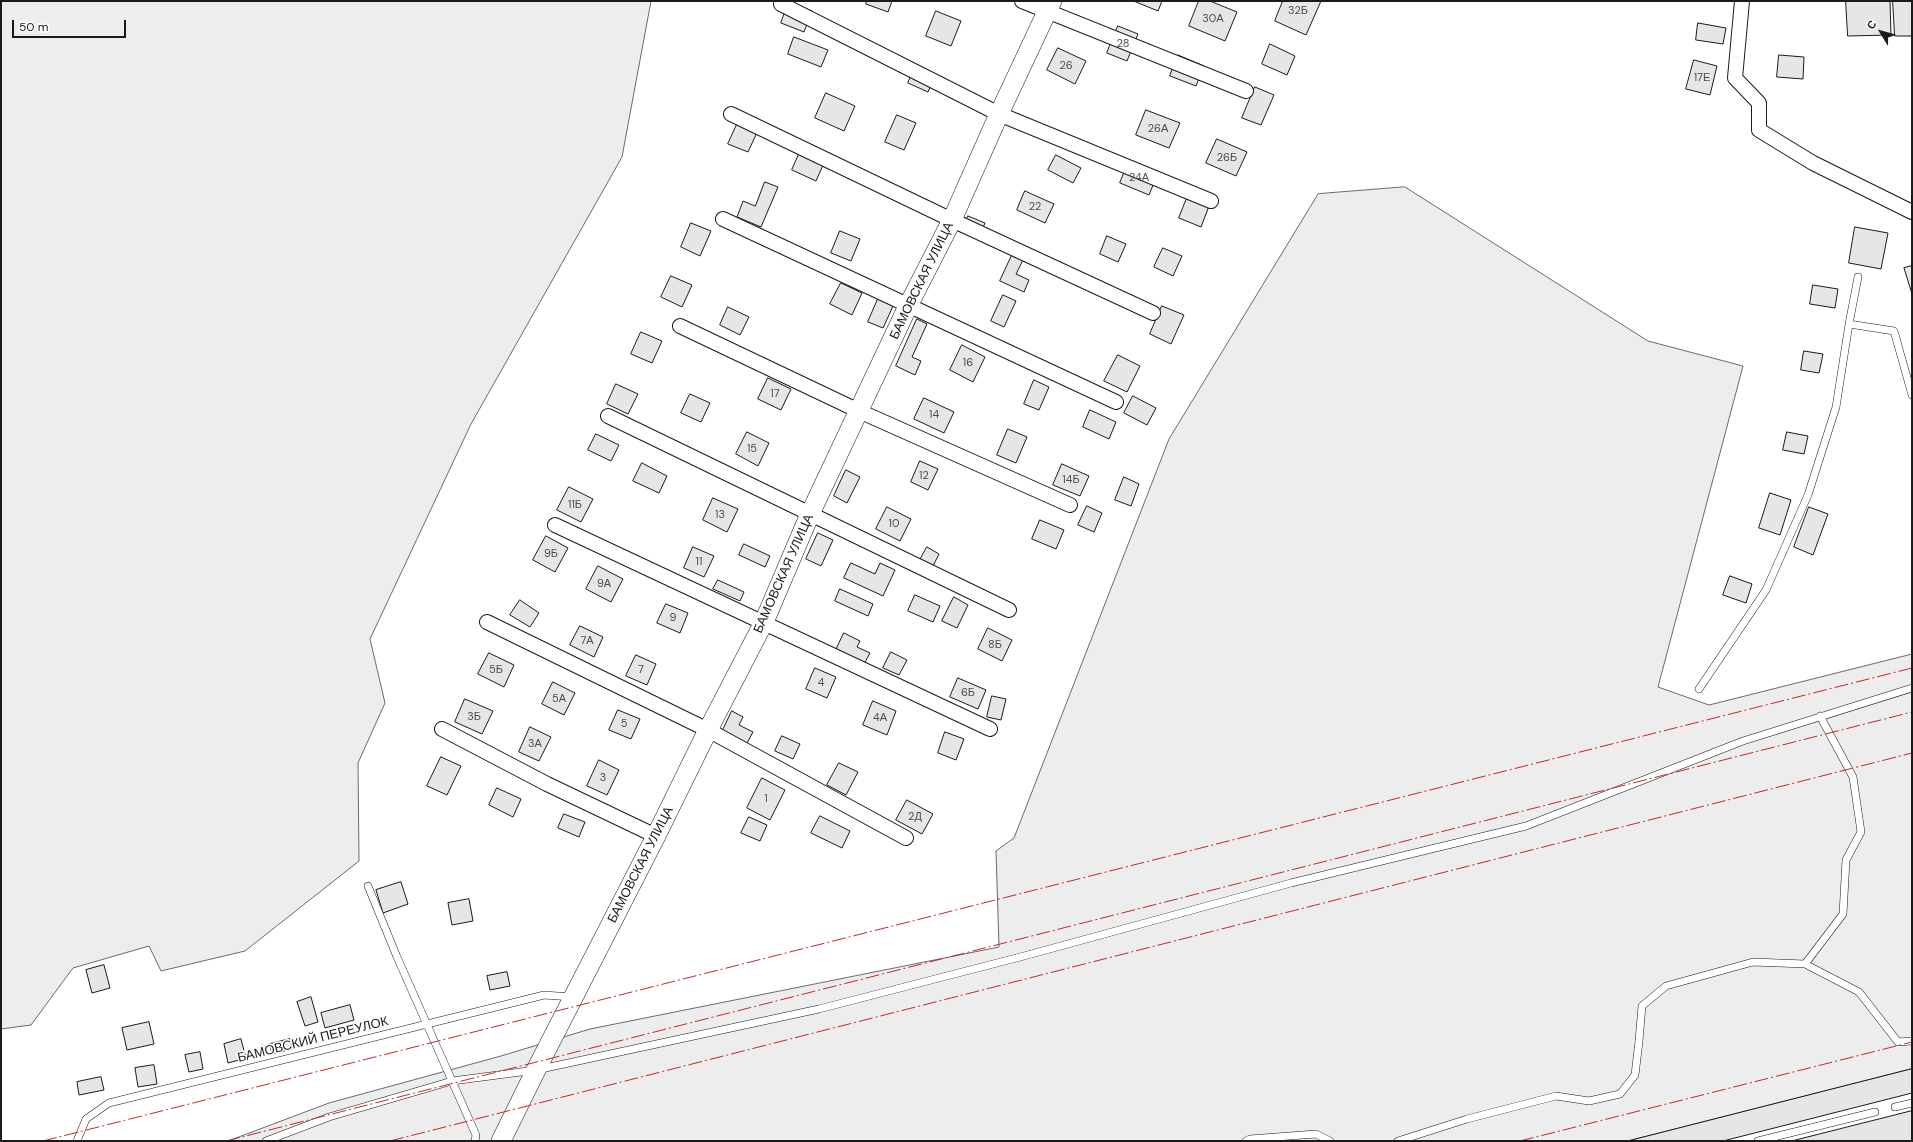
<!DOCTYPE html>
<html>
<head>
<meta charset="utf-8">
<style>
	body { margin:0 }
	#map { position:relative; width:1913px; height:1142px; overflow:hidden; background:#fff; font-family:"DM Sans",sans-serif }
	canvas { display:block }
	.frame { position:absolute; inset:0; border:2px solid #1a1a1a; pointer-events:none }
	.north { position:absolute; left:1861px; top:12px; width:40px; height:40px; -webkit-text-stroke:3px #fff; paint-order:stroke; rotate:307deg; font-size:11px; font-weight:700; line-height:16px; text-align:center; color:#1a1a1a }
	.north::after { content:''; display:block; margin:auto; width:14px; height:18px; background:#1a1a1a; clip-path:polygon(50% 0,100% 100%,50% 72%,0 100%) }
	.scale { position:absolute; left:12px; top:20px; width:114px; height:18px; box-sizing:border-box; border:2px solid #1a1a1a; border-top:0; padding-left:5px; font-size:12px; line-height:14px; white-space:nowrap; color:#1a1a1a; -webkit-text-stroke:3px #fff; paint-order:stroke }
</style>
</head>
<body>
<div id="map">
<canvas width="1913" height="1142"></canvas>
<div class="frame"></div>
<div class="north">С</div>
<div class="scale">50 m</div>
</div>
<script>
const ctx = document.querySelector('canvas').getContext('2d');
ctx.lineJoin = 'round';
function fillPath(path, color) {
  ctx.fillStyle = color;
  ctx.fill(path, 'evenodd');
}
function trace(path, color, width, dash) {
  ctx.strokeStyle = color;
  ctx.lineWidth = width;
  ctx.lineCap = dash ? 'butt' : 'round';
  ctx.setLineDash(dash || []);
  ctx.stroke(path);
}
function write(font, color, halo, rows, align = 'center') {
  ctx.font = font + ' "DM Sans",sans-serif';
  ctx.lineWidth = 3;
  ctx.setLineDash([]);
  ctx.textBaseline = 'middle';
  ctx.strokeStyle = halo;
  ctx.fillStyle = color;
  for (const [text, x, y, turn = 0] of rows) {
    ctx.save();
    ctx.translate(x, y);
    ctx.rotate((+turn || 0) * Math.PI / 180);
    ctx.textAlign = isNaN(turn) ? turn : align;
    if (halo) ctx.strokeText(text, 0, 0);
    ctx.fillText(text, 0, 0);
    ctx.restore();
  }
}
const built = new Path2D(`
	M1,1H651L622,157L471,424L370,639L385,703L358,763L359,861L245,951L161,971L149,946L73,968L31,1025L1,1029Z
	M1405,187L1648,341L1743,366L1658,687L1709,705L1912,654V1069L1628,1141H228L329,1103L501,1056L590,1029L999,947L996,851L1014,838L1169,439L1318,194Z`);
const building = new Path2D(`
	M867,1H892L888,12L866,4Z
	M1137,1H1162L1158,11L1136,2Z
	M1199,1H1210L1237,12L1225,41L1189,26Z
	M1283,1H1321L1306,35L1275,21Z
	M1846,1H1890L1891,35L1848,36Z
	M1893,1H1912V36H1895Z
	M789,2L812,11L804,32L781,23Z
	M936,11L961,21L951,46L926,36Z
	M1698,23L1726,28L1723,44L1696,40Z
	M1118,26L1138,34L1127,61L1107,53Z
	M794,37L828,50L821,67L788,54Z
	M1270,44L1295,56L1287,75L1262,64Z
	M1058,48L1086,61L1075,84L1047,70Z
	M1178,55L1204,66L1196,86L1170,76Z
	M1779,55L1804,57L1803,79L1777,77Z
	M1694,60L1717,66L1710,95L1686,89Z
	M915,67L935,76L928,92L908,83Z
	M1255,87L1274,95L1261,125L1242,118Z
	M826,93L855,106L844,131L815,118Z
	M1146,110L1180,123L1169,148L1136,135Z
	M897,115L916,123L904,150L885,142Z
	M740,118L760,126L748,152L728,144Z
	M1217,139L1247,152L1236,176L1206,163Z
	M803,145L827,156L816,181L792,170Z
	M1056,155L1081,168L1073,183L1048,170Z
	M1129,161L1158,173L1149,195L1120,183Z
	M765,182L778,187L761,227L737,217L743,201L755,206Z
	M1025,191L1054,204L1045,223L1017,210Z
	M1187,198L1209,206L1201,227L1179,218Z
	M968,216L985,223L979,237L962,229Z
	M691,223L711,231L700,256L681,247Z
	M1855,227L1888,233L1881,269L1849,263Z
	M840,231L860,239L851,261L831,253Z
	M1107,236L1126,244L1118,262L1100,254Z
	M1163,248L1182,256L1173,276L1154,267Z
	M1013,253L1024,258L1016,274L1029,280L1024,292L1000,281Z
	M1912,266V294L1904,268Z
	M671,276L692,285L682,307L661,297Z
	M841,283L862,293L852,315L830,304Z
	M1813,285L1838,289L1835,308L1810,304Z
	M1003,295L1016,301L1004,327L991,321Z
	M878,299L893,306L883,328L868,322Z
	M1162,306L1184,315L1171,344L1150,334Z
	M728,307L749,317L740,335L720,325Z
	M917,319L927,324L912,357L921,361L915,375L896,366Z
	M641,332L662,341L652,363L631,354Z
	M962,345L985,357L973,382L950,370Z
	M1804,351L1823,354L1819,373L1801,370Z
	M1118,355L1140,366L1127,392L1104,381Z
	M768,378L791,389L781,410L758,399Z
	M1034,380L1049,387L1039,410L1024,404Z
	M616,384L638,394L628,414L607,404Z
	M690,394L710,403L701,422L681,413Z
	M1133,396L1156,408L1147,425L1124,413Z
	M924,398L954,412L944,433L914,419Z
	M1090,410L1116,422L1109,439L1083,427Z
	M1008,429L1027,437L1016,463L997,455Z
	M747,432L769,443L758,466L736,454Z
	M1787,432L1808,436L1804,454L1783,450Z
	M596,434L619,445L611,461L588,450Z
	M920,461L938,469L928,490L911,482Z
	M642,463L667,476L659,493L633,481Z
	M1062,464L1089,476L1080,496L1053,485Z
	M846,470L860,477L847,503L834,496Z
	M1124,477L1139,484L1131,506L1115,500Z
	M569,487L593,499L581,522L557,510Z
	M1770,493L1791,500L1780,535L1759,528Z
	M713,498L738,509L727,532L703,520Z
	M1087,506L1102,513L1094,532L1078,525Z
	M887,507L911,519L900,541L876,529Z
	M1809,507L1828,514L1813,555L1794,547Z
	M1040,520L1064,530L1056,549L1032,539Z
	M818,533L833,540L821,566L806,559Z
	M546,536L568,548L555,572L533,560Z
	M744,544L770,556L765,567L739,555Z
	M693,547L714,556L704,577L684,568Z
	M927,547L939,554L933,566L920,560Z
	M851,563L875,574L880,563L895,570L883,596L844,578Z
	M598,566L623,579L611,602L586,589Z
	M1730,576L1752,584L1746,603L1723,595Z
	M718,580L744,592L740,601L713,589Z
	M840,589L873,604L868,616L835,601Z
	M915,595L940,606L933,622L908,611Z
	M954,597L968,605L957,628L942,621Z
	M520,600L539,613L530,627L510,615Z
	M666,604L688,613L680,633L657,623Z
	M580,626L603,637L594,657L570,645Z
	M988,628L1012,640L1002,661L978,649Z
	M844,633L860,641L857,647L870,653L864,664L836,650Z
	M891,652L907,660L899,675L883,668Z
	M489,653L514,665L504,687L478,674Z
	M636,655L656,664L647,685L626,676Z
	M815,668L836,677L827,698L806,689Z
	M958,678L986,690L978,709L950,697Z
	M553,682L575,693L564,715L542,704Z
	M992,696L1006,699L1001,720L987,717Z
	M465,699L493,711L482,734L455,722Z
	M873,701L896,711L887,735L863,725Z
	M618,710L640,719L631,739L609,730Z
	M732,711L743,717L739,725L753,732L747,743L723,730Z
	M530,727L551,737L539,761L519,752Z
	M945,732L964,739L956,760L938,753Z
	M782,736L800,744L793,759L775,751Z
	M441,757L461,766L447,795L427,786Z
	M599,760L619,770L607,795L587,786Z
	M839,763L858,772L846,795L827,785Z
	M762,778L785,790L770,820L747,808Z
	M497,788L521,799L513,817L489,805Z
	M907,800L933,814L922,834L896,820Z
	M564,814L585,822L579,837L558,828Z
	M820,816L850,831L842,848L811,833Z
	M749,817L767,825L760,841L741,833Z
	M401,882L408,904L383,913L376,890Z
	M469,899L473,921L452,925L448,903Z
	M104,965L110,988L92,993L86,970Z
	M507,972L510,986L490,990L487,976Z
	M311,997L318,1022L305,1026L297,1002Z
	M350,1005L354,1020L325,1028L321,1013Z
	M149,1022L154,1044L127,1050L122,1028Z
	M241,1039L246,1058L228,1063L224,1044Z
	M290,1039L292,1049L272,1054L270,1044Z
	M200,1052L203,1069L189,1072L185,1055Z
	M154,1065L157,1084L138,1087L135,1068Z
	M1912,1069V1093L1723,1141H1628Z
	M101,1077L104,1090L79,1095L77,1082Z
	M1912,1111V1141H1792Z`);
const lane = new Path2D(`
	M1858,277L1849,324L1894,331L1912,395
	M1699,689L1766,590L1808,495L1836,407L1849,324
	M368,886L397,957L476,1135L475,1141
	M1805,964L1843,914L1846,860L1861,832L1853,777L1820,716
	M1895,1107L1912,1103
	M77,1141L86,1119L109,1103L544,995L572,997
	M266,1141L329,1117L452,1081L536,1070L819,1009L1024,956L1291,883L1526,826L1743,741L1912,688
	M1246,1141L1250,1139L1316,1134L1330,1141
	M1398,1141L1467,1119L1556,1096L1589,1101L1620,1094L1635,1075L1639,1041L1642,1006L1666,986L1753,962L1805,964L1859,992L1898,1042L1912,1041
	M1758,1141L1875,1112`);
const street = new Path2D(`
	M1022,1L1246,91
	M1742,1L1735,78L1759,103V130L1813,163L1912,212
	M781,4L999,114L1211,201
	M731,114L952,220L1153,313
	M723,219L1116,402
	M680,326L859,411L1070,505
	M608,416L1009,610
	M555,525L990,729
	M487,622L708,730L906,838
	M442,729L547,784L656,836`);
const secondary = new Path2D(`
	M501,1141L536,1070L656,836L708,730L764,622L810,514L909,304L952,220L999,114L1052,1`);
const power = new Path2D(`
	M43,1141L1912,668
	M226,1141L1912,712
	M390,1141L1912,753
	M1520,1141L1912,1042`);
const numberNames = [
	["32Б",1298,11],
	["30А",1213,19],
	["28",1123,44],
	["26",1066,66],
	["17Е",1702,78],
	["26А",1158,129],
	["26Б",1227,158],
	["24А",1139,178],
	["22",1035,207],
	["16",968,363],
	["17",775,394],
	["14",934,415],
	["15",752,449],
	["12",924,476],
	["14Б",1071,480],
	["11Б",575,505],
	["13",720,515],
	["10",894,524],
	["9Б",551,554],
	["11",699,562],
	["9А",604,584],
	["9",673,618],
	["7А",587,641],
	["8Б",995,645],
	["5Б",496,670],
	["7",641,670],
	["4",821,683],
	["6Б",968,693],
	["5А",559,699],
	["3Б",474,717],
	["4А",880,718],
	["5",624,724],
	["3А",535,744],
	["3",603,778],
	["1",766,799],
	["2Д",915,817]
];
const streetNames = [
	["БАМОВСКАЯ УЛИЦА",922,281,-64],
	["БАМОВСКАЯ УЛИЦА",784,574,-66],
	["БАМОВСКАЯ УЛИЦА",641,865,-63],
	["БАМОВСКИЙ ПЕРЕУЛОК",313,1040,-14]
];
fillPath(built, '#ededed');
trace(built, '#6a6a6a', 1);
fillPath(building, '#e6e6e6');
trace(building, '#1a1a1a', 1);
trace(lane, '#1a1a1a', 8);
trace(street, '#1a1a1a', 16);
trace(secondary, '#1a1a1a', 20);
trace(lane, '#fff', 7);
trace(street, '#fff', 14);
trace(secondary, '#fff', 19);
trace(power, '#c62828', 1, [14, 3, 2, 3]);
write('11px', '#4d4d4d', null, numberNames);
write('13px', '#1a1a1a', '#fff', streetNames);
</script>
</body>
</html>
